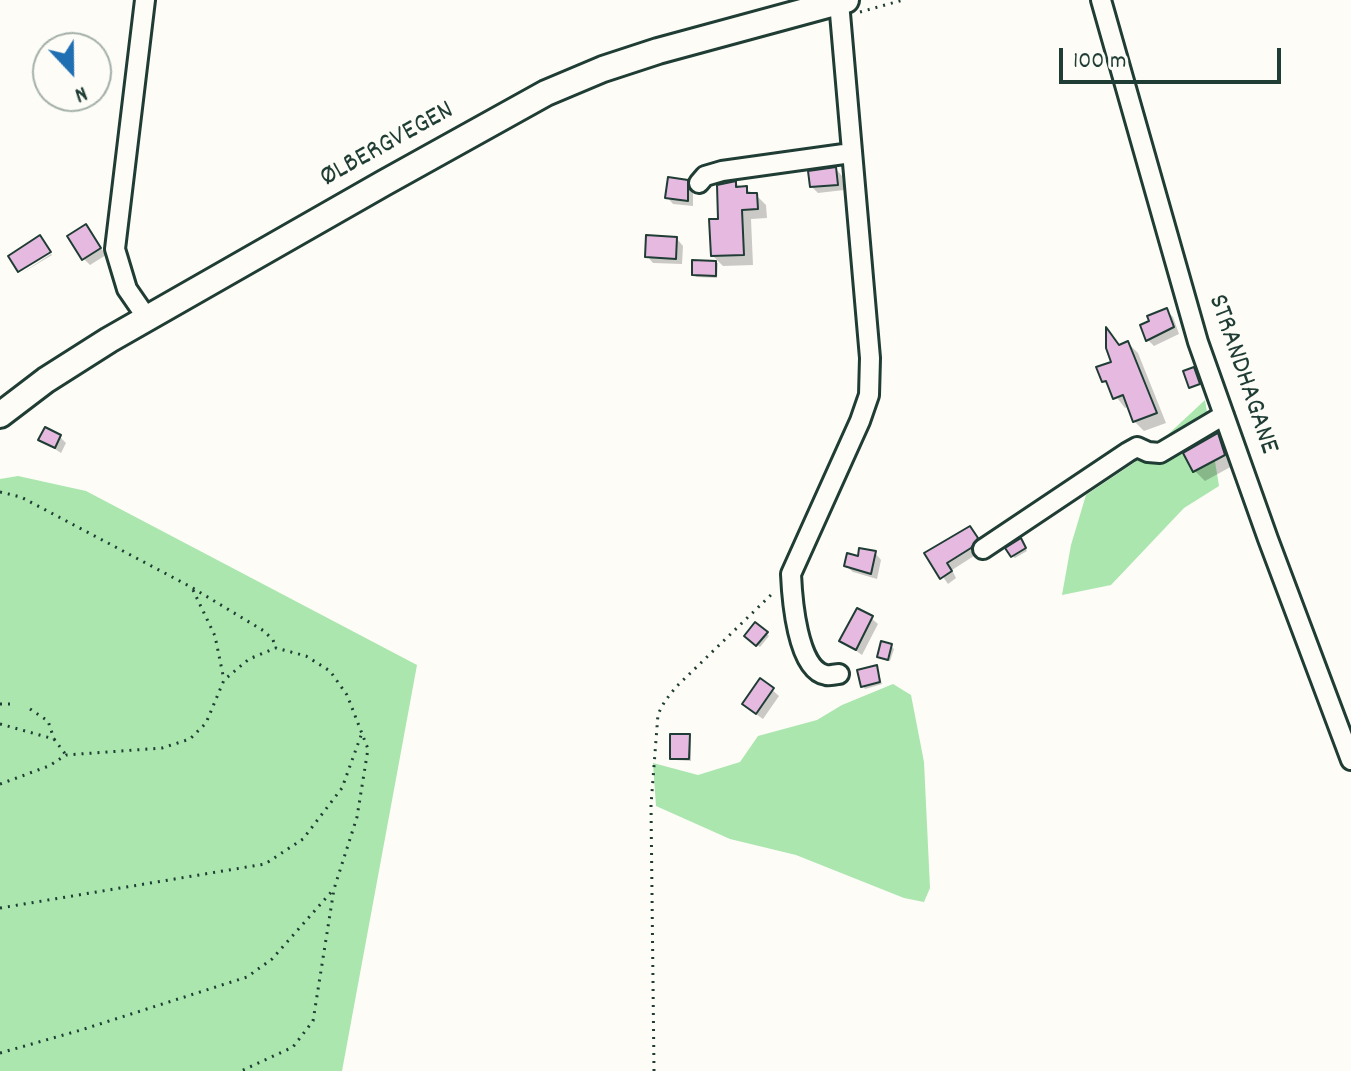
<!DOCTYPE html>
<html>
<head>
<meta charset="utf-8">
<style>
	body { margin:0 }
	#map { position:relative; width:1351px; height:1071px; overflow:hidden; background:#fdfcf7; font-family:Dekko,sans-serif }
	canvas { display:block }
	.north { position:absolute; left:32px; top:32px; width:80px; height:80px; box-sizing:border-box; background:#fdfcf7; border:2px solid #a4b0a9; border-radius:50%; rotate:158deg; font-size:22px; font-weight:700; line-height:32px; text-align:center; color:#1f3d34 }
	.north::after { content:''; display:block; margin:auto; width:28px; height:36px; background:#1f6fb2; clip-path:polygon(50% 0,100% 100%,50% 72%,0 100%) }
	.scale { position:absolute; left:1059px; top:48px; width:222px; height:36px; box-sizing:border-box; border:4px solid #1f3d34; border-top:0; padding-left:10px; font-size:24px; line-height:28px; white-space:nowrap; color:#1f3d34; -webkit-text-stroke:6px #fdfcf7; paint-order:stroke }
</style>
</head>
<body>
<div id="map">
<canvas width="1351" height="1071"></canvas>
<div class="north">N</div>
<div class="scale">100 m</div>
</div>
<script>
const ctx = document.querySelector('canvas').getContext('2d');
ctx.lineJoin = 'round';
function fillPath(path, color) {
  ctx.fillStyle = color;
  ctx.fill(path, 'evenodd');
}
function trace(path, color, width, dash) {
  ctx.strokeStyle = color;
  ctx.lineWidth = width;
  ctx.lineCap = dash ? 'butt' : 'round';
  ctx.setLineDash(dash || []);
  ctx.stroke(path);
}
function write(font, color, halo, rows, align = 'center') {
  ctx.font = font + ' Dekko,sans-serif';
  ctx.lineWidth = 7;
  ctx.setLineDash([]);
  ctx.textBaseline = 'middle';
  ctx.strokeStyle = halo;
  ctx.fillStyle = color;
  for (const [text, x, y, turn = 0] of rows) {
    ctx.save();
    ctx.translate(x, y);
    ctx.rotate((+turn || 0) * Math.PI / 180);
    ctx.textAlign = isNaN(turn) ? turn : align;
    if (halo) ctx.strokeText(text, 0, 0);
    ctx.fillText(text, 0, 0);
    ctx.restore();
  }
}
const green = new Path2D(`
	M1205,400L1219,486L1184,508L1111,585L1062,595L1071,545L1086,495L1147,454Z
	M18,476L86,491L417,665L342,1071H0V479Z
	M893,684L911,695L924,762L930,888L924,902L904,898L796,855L730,839L656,806L653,763L698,775L740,762L758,736L817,720L842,705Z`);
const shadow = new Path2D(`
	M836,169L842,176L844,190L818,193L812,187Z
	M687,181L693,188V206L673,204L667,197Z
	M735,183L756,195L766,205L767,218L751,219L753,265L723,266L713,256L720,220Z
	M86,227L106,255L90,265L84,259Z
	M677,239L683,246L682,264L653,263L647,256Z
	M51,254L52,255L22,273Z
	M694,262L718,263L717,278L696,277L694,274Z
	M1167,311L1173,317L1179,334L1154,346L1148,340Z
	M1108,332L1121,346L1128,343L1138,353L1166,423L1144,431L1134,421L1129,406L1125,408L1104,381L1113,363Z
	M1217,435L1227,445L1234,465L1205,481L1195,471Z
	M60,437L66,443L61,453L41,440Z
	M970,528L983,545L977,554L952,570L956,578L948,584L927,554Z
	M1023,543L1027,551L1015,558L1012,556Z
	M875,553L881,560L877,579L853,572L846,566Z
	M871,618L878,624L862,655L842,641Z
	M756,625L769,636L760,647L746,636Z
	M891,646L894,649L890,661L881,659L879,656Z
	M877,667L882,684L865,689L863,686Z
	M761,680L779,696L763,719L750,710Z
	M689,736L691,739V761L675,760L672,758Z`);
const building = new Path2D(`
	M836,167L838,185L810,187L808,171Z
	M668,177L688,180V201L665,198Z
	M736,181V187L747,186V193H757L758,209L742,210L744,255L711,256L709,219H718L717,185Z
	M86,224L101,248L82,260L67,236Z
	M40,235L51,252L18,272L8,256Z
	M646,235L677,237L676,259L645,257Z
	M692,260L716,261V276L692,275Z
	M1167,308L1174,327L1146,341L1140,325L1149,321L1147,316Z
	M1106,327L1119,345L1128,341L1157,413L1133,422L1123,395L1113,399L1106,381L1102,382L1096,367L1111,362L1106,348Z
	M1194,367L1200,384L1189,388L1183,371Z
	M45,427L61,435L55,448L38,440Z
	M1218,433L1225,455L1193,472L1183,453Z
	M970,526L978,538L971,548L947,563L952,571L940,579L924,553Z
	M1021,538L1026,548L1011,557L1005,548Z
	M859,548L876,551L871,574L844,566L847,553L858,556Z
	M857,608L873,616L856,650L839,641Z
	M755,622L768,632L756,646L744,636Z
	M881,641L892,644L888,660L877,657Z
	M877,665L880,682L861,687L857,670Z
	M760,678L774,688L756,714L742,704Z
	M670,734H690L689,759H670Z`);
const path = new Path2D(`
	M860,12L903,0
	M0,492L21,497L191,587L264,631L273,640L276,648
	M193,590L215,636L224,680
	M0,704H13
	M30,709L48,721L54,739
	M0,724L54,739L66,755
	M0,784L49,766L66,755L162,748L190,739L206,723L224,680L249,659L276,648L306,656L330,671L347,695L368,749L357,817L334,889L313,1021L293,1047L241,1071
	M0,908L265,864L303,839L342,788L363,730
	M0,1053L81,1030L247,977L272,959L334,889
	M654,1071L651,805L658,714L665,701L676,687L775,591`);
const minor = new Path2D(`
	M145,0L115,249L127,289L147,318
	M1101,0L1198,342L1268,539L1351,760
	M839,2L870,358L869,395L860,421L791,574C792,597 797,670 826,675C830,676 835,674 839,674
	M699,183L705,176L722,171L851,153
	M983,549L1128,452L1137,447L1148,452L1160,453L1224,415`);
const major = new Path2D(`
	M0,415L46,380L109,340L384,183L546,93L603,69L658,51L846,0`);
const streetNames = [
	["ØLBERGVEGEN",388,146,-29],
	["STRANDHAGANE",1241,375,71]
];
fillPath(green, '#aae6ad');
fillPath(shadow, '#0003');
fillPath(building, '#e6bae0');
trace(building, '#1f3d34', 2);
trace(minor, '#1f3d34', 24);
trace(major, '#1f3d34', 30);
trace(path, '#1f3d34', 3, [2, 6]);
trace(minor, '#fdfcf7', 18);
trace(major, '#fdfcf7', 24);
write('28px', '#1f3d34', '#fdfcf7', streetNames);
</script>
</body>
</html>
